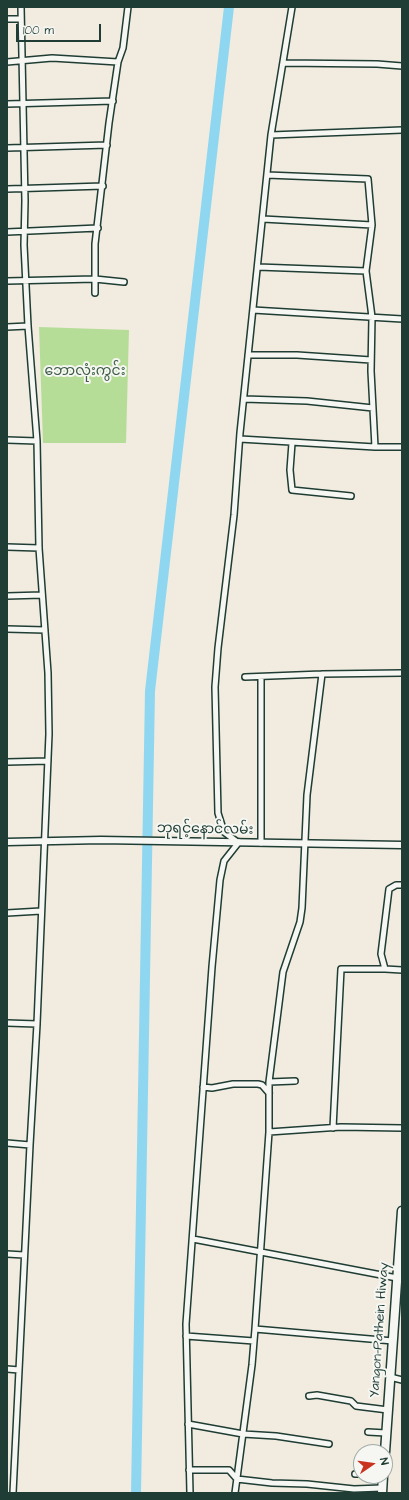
<!DOCTYPE html>
<html>
<head>
<meta charset="utf-8">
<style>
	body { margin:0 }
	#map { position:relative; width:409px; height:1500px; overflow:hidden; background:#f1ecdf; font-family:"Architects Daughter",sans-serif }
	canvas { display:block }
	.frame { position:absolute; inset:0; border:8px solid #1f3d34; pointer-events:none }
	.north { position:absolute; left:353px; top:1444px; width:40px; height:40px; box-sizing:border-box; background:#f6f6f2; border:1px solid #a0aca6; border-radius:50%; rotate:77deg; font-size:11px; font-weight:700; line-height:16px; text-align:center; color:#1f3d34 }
	.north::after { content:''; display:block; margin:auto; width:14px; height:18px; background:#c8321e; clip-path:polygon(50% 0,100% 100%,50% 72%,0 100%) }
	.scale { position:absolute; left:16px; top:24px; width:85px; height:18px; box-sizing:border-box; border:2px solid #1f3d34; border-top:0; padding-left:5px; font-size:12px; line-height:14px; white-space:nowrap; color:#1f3d34; -webkit-text-stroke:3px #f6f6f2; paint-order:stroke }
</style>
</head>
<body>
<div id="map">
<canvas width="409" height="1500"></canvas>
<div class="frame"></div>
<div class="north">N</div>
<div class="scale">100 m</div>
</div>
<script>
const ctx = document.querySelector('canvas').getContext('2d');
ctx.lineJoin = 'round';
function fillPath(path, color) {
  ctx.fillStyle = color;
  ctx.fill(path, 'evenodd');
}
function trace(path, color, width, dash) {
  ctx.strokeStyle = color;
  ctx.lineWidth = width;
  ctx.lineCap = dash ? 'butt' : 'round';
  ctx.setLineDash(dash || []);
  ctx.stroke(path);
}
function write(font, color, halo, rows, align = 'center') {
  ctx.font = font + ' "Architects Daughter","Noto Sans Myanmar",sans-serif';
  ctx.lineWidth = 4;
  ctx.setLineDash([]);
  ctx.textBaseline = 'middle';
  ctx.strokeStyle = halo;
  ctx.fillStyle = color;
  for (const [text, x, y, turn = 0] of rows) {
    ctx.save();
    ctx.translate(x, y);
    ctx.rotate((+turn || 0) * Math.PI / 180);
    ctx.textAlign = isNaN(turn) ? turn : align;
    if (halo) ctx.strokeText(text, 0, 0);
    ctx.fillText(text, 0, 0);
    ctx.restore();
  }
}
const green = new Path2D(`
	M39,327L129,330L126,443H43Z`);
const river = new Path2D(`
	M136,1493L150,691L229,7`);
const minor = new Path2D(`
	M7,19H21
	M7,62L52,58L118,62
	M283,63L377,64L402,66
	M7,104L113,101
	M271,135L402,130
	M7,148L107,145
	M267,175L368,179L372,225L366,271L372,317L371,371L375,447
	M7,189L103,186
	M263,219L372,225
	M7,232L98,228
	M258,267L366,271
	M7,281L95,279L124,282
	M95,293V244L109,123L118,62L123,48L128,7
	M253,310L402,319
	M7,327L28,326
	M248,355H297L371,360
	M244,399L307,401L373,408
	M240,439L375,447H402
	M7,440L37,441
	M292,443L290,470L292,490L351,496
	M7,547L39,548
	M7,596L42,595
	M7,629L45,630
	M245,677L322,674L402,673
	M261,677V843
	M7,762L48,761
	M236,841L224,832L218,813L215,687L218,648L234,515L240,433L271,135L292,7
	M402,885H396L389,889L381,954L385,969L402,970
	M7,913L41,911
	M7,1023L37,1024
	M269,1082L295,1081
	M203,1087L212,1088L233,1084H258L262,1085L269,1093
	M333,1128L341,969H385
	M269,1132L341,1127L402,1128
	M7,1143L30,1145
	M193,1239L397,1278
	M7,1254L24,1255
	M255,1329L393,1341
	M186,1336L254,1341
	M7,1369L19,1370
	M390,1377L402,1380
	M309,1396L317,1395L351,1401L356,1406L388,1410
	M188,1424L243,1434L276,1436L329,1444
	M368,1432L386,1433
	M189,1470H229L237,1479L272,1483L307,1484L354,1489L382,1488
	M355,1474H361
	M13,1493L30,1145L37,1024L49,734L48,673L39,548L37,441L28,326L24,245L25,201L21,7
	M190,1493L186,1324L212,967L220,880L224,861L239,842
	M235,1493L252,1365L255,1329L269,1132V1082L283,972L300,922L302,908L307,795L322,674`);
const tertiary = new Path2D(`
	M7,842L101,840L402,845`);
const trunk = new Path2D(`
	M385,1452L402,1211
	M382,1493L383,1476`);
const parkNames = [
	["ဘောလုံးကွင်း",85,372]
];
const streetNames = [
	["ဘုရင့်နောင်လမ်း",205,830,1],
	["Yangon-Pathein Hiway",380,1330,-86]
];
fillPath(green, '#b6dd98');
trace(river, '#8fd7f0', 10);
trace(minor, '#1f3d34', 8);
trace(tertiary, '#1f3d34', 9);
trace(trunk, '#1f3d34', 11);
trace(minor, '#f6f6f2', 5);
trace(tertiary, '#f6f6f2', 6);
trace(trunk, '#f6f6f2', 8);
write('14px', '#3d5d48', '#f6f6f2', parkNames);
write('14px', '#1f3d34', '#f6f6f2', streetNames);
</script>
</body>
</html>
